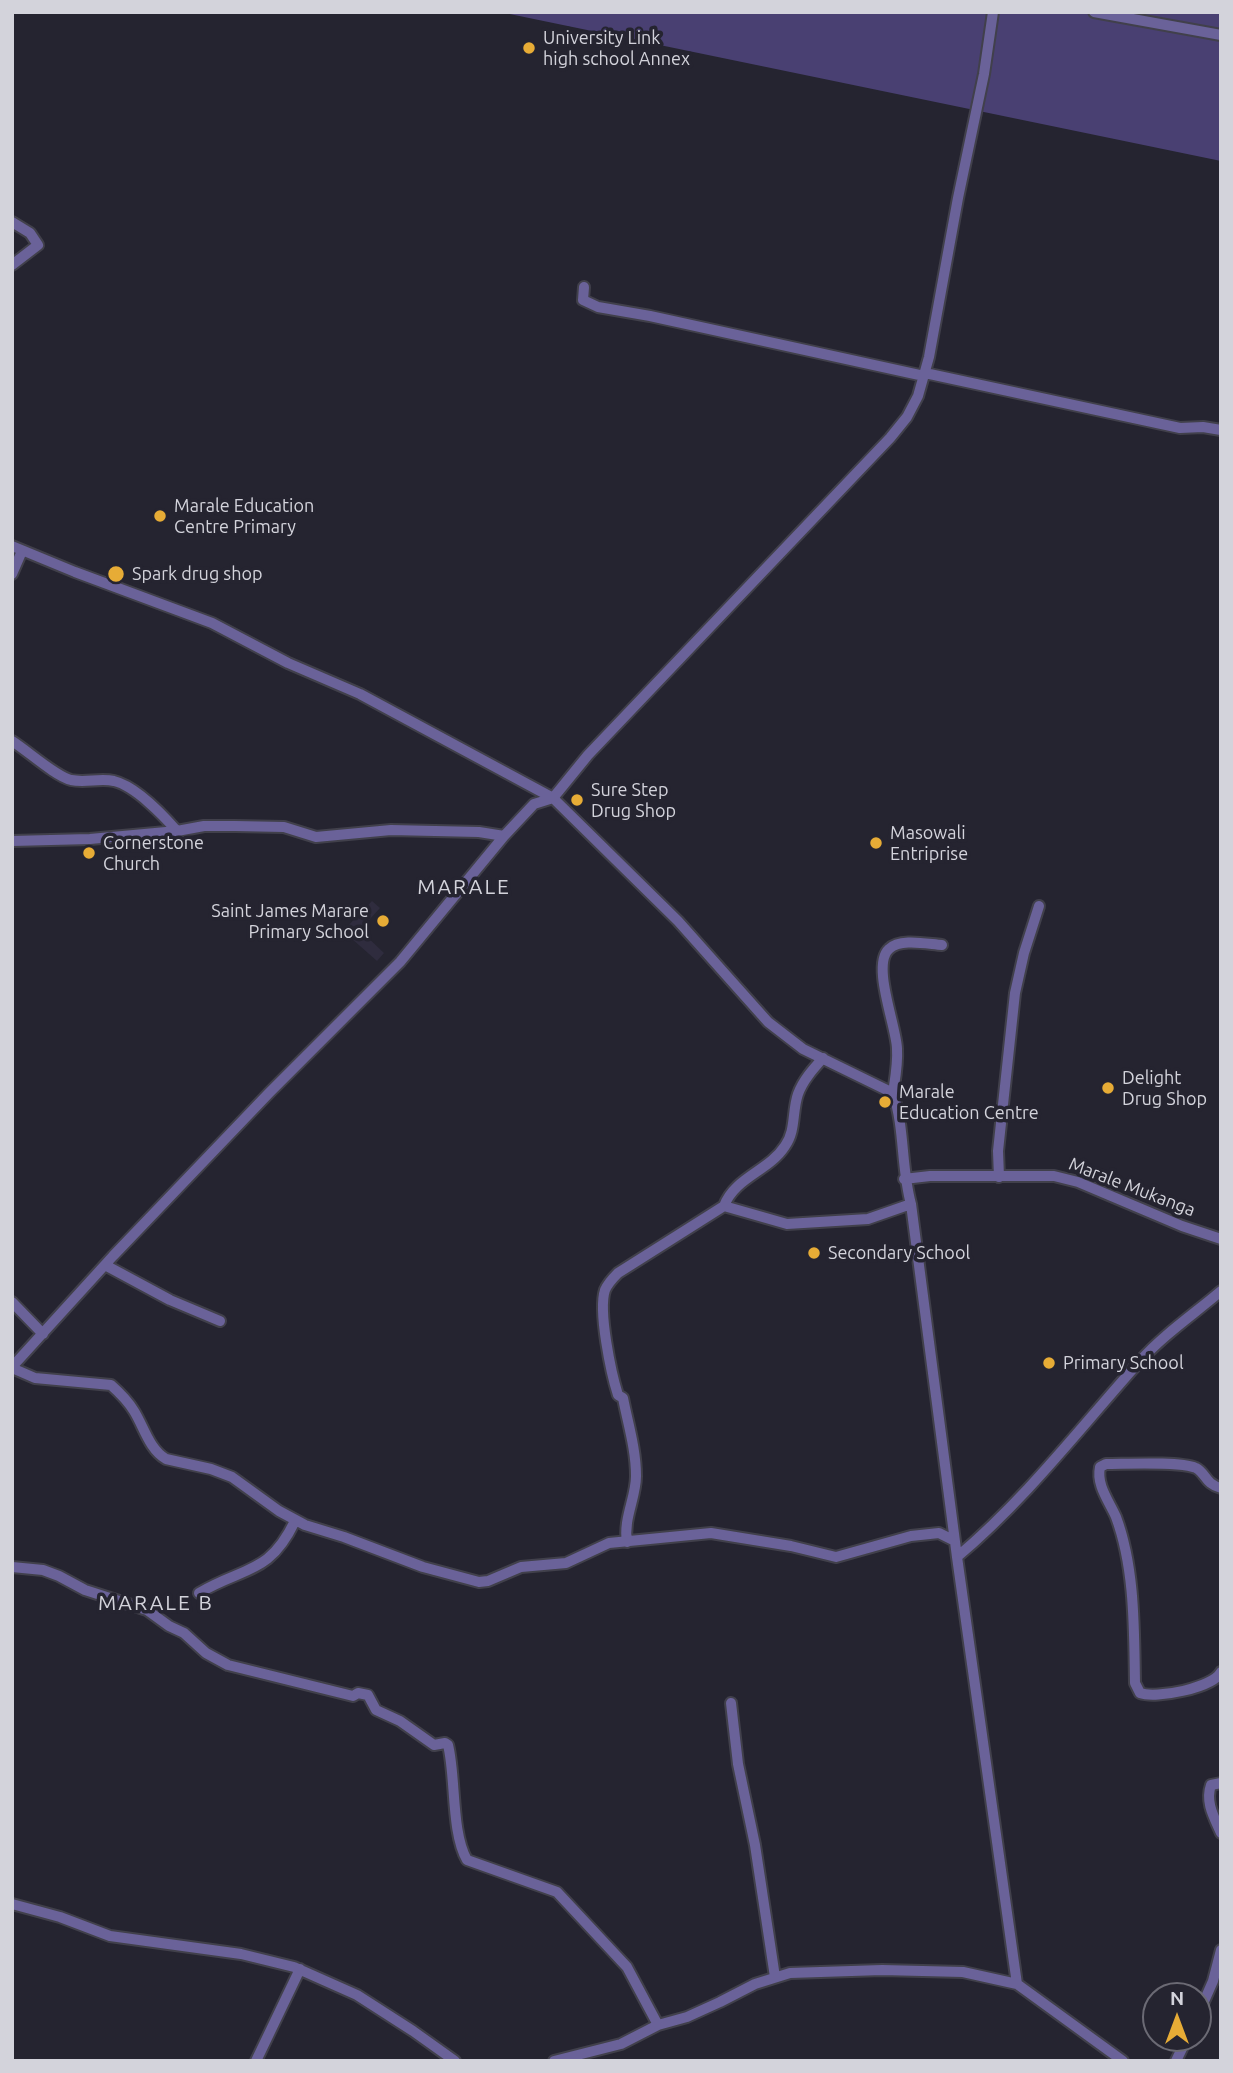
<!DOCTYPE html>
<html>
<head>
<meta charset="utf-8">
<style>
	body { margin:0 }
	#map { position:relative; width:1233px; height:2073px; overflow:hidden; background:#252430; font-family:Ubuntu,sans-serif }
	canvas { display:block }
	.frame { position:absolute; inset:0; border:14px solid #d3d3db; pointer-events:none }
	.north { position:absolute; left:1142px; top:1982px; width:70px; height:70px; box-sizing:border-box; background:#252430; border:2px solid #6b6a74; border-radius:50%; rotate:0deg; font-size:19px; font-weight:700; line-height:28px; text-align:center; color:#d3d3db }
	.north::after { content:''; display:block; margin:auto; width:24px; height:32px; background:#e7ac36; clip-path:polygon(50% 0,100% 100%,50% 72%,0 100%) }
</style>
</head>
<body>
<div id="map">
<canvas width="1233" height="2073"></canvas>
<div class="frame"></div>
<div class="north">N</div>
</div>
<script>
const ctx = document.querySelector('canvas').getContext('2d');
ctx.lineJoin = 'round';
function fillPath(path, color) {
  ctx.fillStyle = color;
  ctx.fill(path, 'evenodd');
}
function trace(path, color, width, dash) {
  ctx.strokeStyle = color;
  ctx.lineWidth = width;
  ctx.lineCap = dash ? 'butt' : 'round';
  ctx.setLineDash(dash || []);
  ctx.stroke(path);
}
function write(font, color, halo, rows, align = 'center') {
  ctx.font = font + ' Ubuntu,sans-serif';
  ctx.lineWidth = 7;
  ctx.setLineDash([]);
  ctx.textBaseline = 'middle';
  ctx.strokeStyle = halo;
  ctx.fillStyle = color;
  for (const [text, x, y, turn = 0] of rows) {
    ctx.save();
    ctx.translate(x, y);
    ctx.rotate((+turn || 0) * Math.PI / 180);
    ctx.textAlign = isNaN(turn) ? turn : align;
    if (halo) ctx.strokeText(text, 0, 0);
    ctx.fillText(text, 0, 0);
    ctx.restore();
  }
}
const built = new Path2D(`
	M372,901L380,908L360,930L384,953L377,961L343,931Z`);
const green = new Path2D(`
	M500,12H1221V161Z`);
const minor = new Path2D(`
	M1094,12L1221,35
	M12,222L30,233L38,245L12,265
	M584,287L583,300L598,307L650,316L924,376
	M925,373L1180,428L1203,427L1221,430
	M12,546L75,572L212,623L288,663L360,694L553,798L678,921L768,1022L803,1049L893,1093C905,1128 901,1168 911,1204L957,1557L1017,1984L1123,2061
	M12,574L22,551
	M12,741C28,751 55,776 71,780C85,783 100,778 114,781C135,786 163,815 177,831L204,826H235L284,827L316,837L391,830L479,832L504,836
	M12,841L90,839L177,831
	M893,1093C895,1079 898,1064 897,1049C897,1028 871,965 889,949C900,938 927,944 942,945
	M999,1177L998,1151L1015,993L1024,953L1039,906
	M904,1179L930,1176H1054L1078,1182L1182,1226L1221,1239
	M724,1206C735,1177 769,1171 785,1146C796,1131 792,1111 798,1094C803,1080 814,1068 823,1058
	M105,1265L170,1300L220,1321
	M12,1302L43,1334
	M12,1367L113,1256L269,1093L400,962L504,836L534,804L553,798L588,755L890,438L907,417L918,396L929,357L958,198L984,74L993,12
	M12,1368L35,1378L111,1385C120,1393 128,1401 134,1411C144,1427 149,1449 166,1459L211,1469L232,1477L279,1511L305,1525L344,1537L423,1567L479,1582L488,1581L521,1567L566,1563L609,1543L711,1533L791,1546L836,1557L911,1536L939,1533L955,1541
	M1221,1488C1205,1484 1206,1473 1196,1468C1179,1461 1126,1464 1106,1464L1100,1467C1096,1485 1109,1501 1116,1517C1135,1568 1134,1629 1135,1683L1140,1693C1156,1699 1213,1688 1221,1672
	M627,1542C623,1519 636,1498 636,1476C636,1449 628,1424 623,1398L618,1395C611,1373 598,1311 605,1290C608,1283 613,1278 618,1273L724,1206L787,1224L868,1219L911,1204
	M957,1557C1026,1499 1080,1428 1140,1361C1163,1335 1194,1314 1221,1291
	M12,1567L43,1570L59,1576L85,1590L147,1610L169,1626L184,1633L206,1653L228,1665L353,1696L358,1693L368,1695L376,1710L400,1721L434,1745L445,1743L448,1745C456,1776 451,1833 467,1860L557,1892L627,1967L658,2025
	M199,1593C245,1566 269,1575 295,1521
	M731,1703L738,1764L755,1845L775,1977
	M1221,1783L1211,1785C1205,1802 1214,1817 1221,1833
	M12,1904L60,1917L110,1936L241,1954L294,1967L357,1995L413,2031L455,2061
	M1198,2015L1213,1981L1221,1950
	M256,2061L300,1969
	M554,2061L621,2044L658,2025L687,2017L720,2002L755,1984L790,1973L882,1970L963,1972L1017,1984
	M1176,2061L1187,2038`);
const markers = [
	[529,48,7,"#e7ac36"],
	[160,516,7,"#e7ac36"],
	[116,574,9,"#e7ac36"],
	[577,800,7,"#e7ac36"],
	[876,843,7,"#e7ac36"],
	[89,853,7,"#e7ac36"],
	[383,921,7,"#e7ac36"],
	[1108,1088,7,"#e7ac36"],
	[885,1102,7,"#e7ac36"],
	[814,1253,7,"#e7ac36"],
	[1049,1363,7,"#e7ac36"]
];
const poiNames = [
	["University Link",543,38],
	["high school Annex",543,59],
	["Marale Education",174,506],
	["Centre Primary",174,527],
	["Spark drug shop",132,574],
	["Sure Step",591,790],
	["Drug Shop",591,811],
	["Masowali",890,833],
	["Entriprise",890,854],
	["Cornerstone",103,843],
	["Church",103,864],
	["Saint James Marare",369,911,"right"],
	["Primary School",369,932,"right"],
	["Delight",1122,1078],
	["Drug Shop",1122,1099],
	["Marale",899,1092],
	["Education Centre",899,1113],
	["Secondary School",828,1253],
	["Primary School",1063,1363]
];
const streetNames = [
	["Marale Mukanga",1132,1187,21]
];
const quarterNames = [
	["MARALE",464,887],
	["MARALE B",156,1603]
];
fillPath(built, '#2f2c3e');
fillPath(green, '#494072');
trace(minor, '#41404b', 14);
trace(minor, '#6a6299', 10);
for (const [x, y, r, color] of markers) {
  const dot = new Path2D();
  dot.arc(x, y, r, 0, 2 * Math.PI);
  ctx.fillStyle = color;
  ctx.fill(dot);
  trace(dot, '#252430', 2.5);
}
write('18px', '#d3d3db', '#252430', poiNames, 'left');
write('18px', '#d3d3db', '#252430', streetNames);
ctx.letterSpacing = '2px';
write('21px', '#d3d3db', '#252430', quarterNames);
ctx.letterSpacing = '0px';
</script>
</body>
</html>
